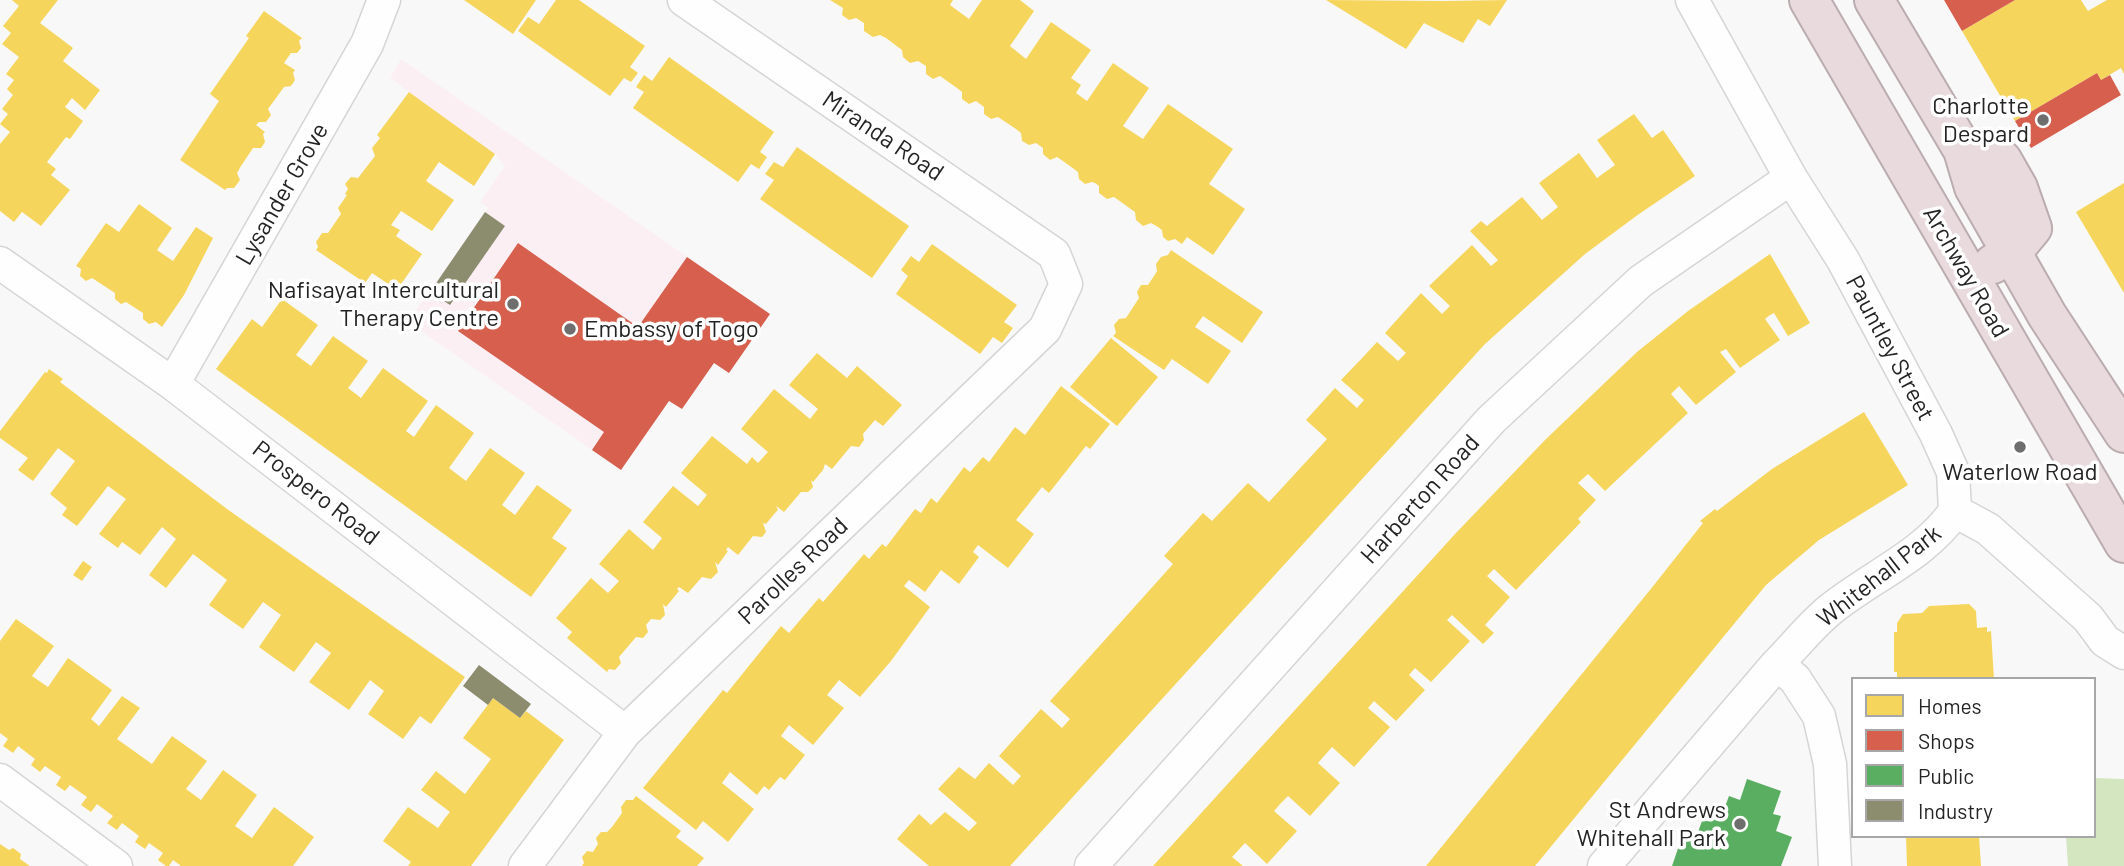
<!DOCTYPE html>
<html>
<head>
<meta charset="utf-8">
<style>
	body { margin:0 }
	#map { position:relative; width:2124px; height:866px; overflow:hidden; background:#f8f8f9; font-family:Barlow,sans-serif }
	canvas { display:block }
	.legend { position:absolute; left:1851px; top:677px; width:245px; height:161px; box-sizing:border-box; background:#fff; border:2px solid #a7a7a8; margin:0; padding:9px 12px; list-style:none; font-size:21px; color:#242425 }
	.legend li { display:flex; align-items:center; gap:14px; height:35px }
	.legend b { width:35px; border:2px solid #a7a7a8 }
</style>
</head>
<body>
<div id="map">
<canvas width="2124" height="866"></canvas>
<ul class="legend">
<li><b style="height:19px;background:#f6d55c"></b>Homes</li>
<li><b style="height:19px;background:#d6604d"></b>Shops</li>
<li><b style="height:19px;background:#5aae61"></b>Public</li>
<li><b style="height:19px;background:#8c8c6e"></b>Industry</li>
</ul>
</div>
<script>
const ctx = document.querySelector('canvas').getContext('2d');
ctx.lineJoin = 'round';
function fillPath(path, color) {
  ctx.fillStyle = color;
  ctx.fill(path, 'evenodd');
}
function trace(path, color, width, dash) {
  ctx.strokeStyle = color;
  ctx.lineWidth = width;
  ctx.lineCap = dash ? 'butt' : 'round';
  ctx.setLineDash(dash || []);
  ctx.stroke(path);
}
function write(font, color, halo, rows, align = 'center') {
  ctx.font = font + ' Barlow,sans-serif';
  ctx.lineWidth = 7;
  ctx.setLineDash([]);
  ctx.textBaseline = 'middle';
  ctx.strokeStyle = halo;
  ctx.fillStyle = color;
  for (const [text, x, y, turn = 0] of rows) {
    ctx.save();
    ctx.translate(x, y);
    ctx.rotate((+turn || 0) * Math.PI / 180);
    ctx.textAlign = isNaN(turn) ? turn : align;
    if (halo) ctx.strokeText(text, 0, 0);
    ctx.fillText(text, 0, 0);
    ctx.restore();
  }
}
const commercial = new Path2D(`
	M401,59L770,314L729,373L714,363L682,409L669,401L621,470L408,322L488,208L480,202L505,166L495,154L390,78Z`);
const green = new Path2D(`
	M2094,778L2124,779V866H2068L2066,836H2094Z`);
const homes = new Path2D(`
	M12,0H58L40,23L73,48L63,61L100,90L85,110L72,98L65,107L83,121L70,139L66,137L47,162L56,169L51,175L70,190L41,226L22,212L14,222L0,211V144L10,132L0,124L8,114L2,109L13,95L7,89L14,80L6,74L19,57L2,44L11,33L3,26L19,6Z
	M464,0H536L513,34Z
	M556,0H579L645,46L630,67L638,73L631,82L624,78L610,96L518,31L528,17L539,24Z
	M830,0H953L950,5L969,19L982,0H1020L1034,11L1010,46L1026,59L1051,22L1091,50L1071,78L1081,85L1076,93L1087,101L1113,63L1149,88L1123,126L1143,139L1168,104L1233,149L1209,184L1245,209L1213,255L1187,237L1182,244L1175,239L1168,241L1163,237L1162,230L1158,227L1151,223L1143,226L1136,220L1135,212L1114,197L1107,199L1099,193V186L1095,183L1092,182L1085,184L1079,179L1078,172L1063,161L1057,157L1050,160L1043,154V148L1036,143L1029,145L1022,141L1021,133L1016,129L998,117L991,119L984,114V107L976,101L969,104L962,99V92L957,88L940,76L933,79L926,74V66L918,61L910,63L903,57L902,50L886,38L880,35L873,37L864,31V23L856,18L849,20L842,15L843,8Z
	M1326,0L1443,1L1507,0L1490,26L1478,19L1463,43L1424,23L1406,49Z
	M2015,0H2081L2088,11L2107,0H2124V74L2121,68L2101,80L2097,73L2015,121L1962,31Z
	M264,11L302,38L299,41L301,48L297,53H291L284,63L295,70L293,73L295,80L291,86L284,87L268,109L271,115L266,122H259L256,125L265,132L263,134L265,142L261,148H253L241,166L237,173L240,180L234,188H227L225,190L180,160L219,101L210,94L249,38L246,36Z
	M669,57L774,132L760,152L767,157L759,169L751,164L738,182L633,108L644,92L636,87L644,75L652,81Z
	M409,92L495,154L474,186L439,162L426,181L454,200L432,231L401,211L391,225L400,230L396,236L422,254L397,290L372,273L365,283L316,250L318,247L316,242L322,233H328L341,214L338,208L347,195L345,194L348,189L345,184L351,177L358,178L375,156L372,148L380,138L377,135Z
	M1634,114L1652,138L1663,130L1695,176L1639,214L1585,254L1485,344L1010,866H929L897,839L919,814L931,825L945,812L969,831L977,823L938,789L959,767L975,779L989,763L1013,785L1021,776L999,756L1041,709L1062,728L1070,719L1050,701L1173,564L1164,556L1203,513L1212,521L1248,483L1269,502L1327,439L1306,420L1335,388L1357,408L1364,400L1341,380L1364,356L1377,342L1398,361L1406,353L1385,333L1421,293L1442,314L1450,306L1429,286L1472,245L1491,266L1498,260L1470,231L1481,221L1487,226L1522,197L1542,220L1558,207L1539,183L1579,153L1597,178L1615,165L1597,140Z
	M797,147L909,226L872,278L760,199L774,180L765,174L774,162L783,167Z
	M2124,183V293L2076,212Z
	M139,204L172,228L157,250L173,261L196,227L213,238L184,295L162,327L156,322L149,324L143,319V313L126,302L121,304L115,299V293L92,278L86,281L80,276L81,269L76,266L106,223L119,232Z
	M932,244L1017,305L1004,322L1013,328L1002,343L993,337L980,354L896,294L908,276L901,270L911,256L919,262Z
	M1171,250L1263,312L1242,343L1203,316L1195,327L1231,351L1208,384L1172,359L1164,370L1113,336L1116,333L1114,325L1119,319L1126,318L1139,298L1137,292L1141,285H1148L1154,276L1157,271L1156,264L1161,257L1168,255Z
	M1770,254L1810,323L1788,336L1774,313L1770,315L1765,319L1780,340L1740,368L1726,349L1720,352L1736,372L1696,405L1679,386L1671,394L1688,413L1605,491L1588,474L1578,483L1596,500L1578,519L1581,522L1516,590L1494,569L1487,576L1510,597L1485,625L1494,633L1483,644L1452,615L1447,620L1470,641L1431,682L1415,668L1409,675L1425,690L1396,721L1374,701L1368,708L1390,727L1354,767L1332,747L1318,763L1340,783L1310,816L1288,796L1281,803L1274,811L1297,831L1267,864L1245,843L1232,857L1243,866H1153L1456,533L1545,440L1637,352L1688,311Z
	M282,299L318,325L296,355L311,366L333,336L368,361L348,388L361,398L383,368L428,401L406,431L414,437L436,405L474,433L449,468L466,481L490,448L525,473L502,505L515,515L537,485L572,510L552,538L567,548L531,597L216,369L252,319L262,327Z
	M1111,338L1158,377L1117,426L1070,387Z
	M817,353L847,378L857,366L902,405L883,426L875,420L863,434L864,440L859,447L851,446L832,469L825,464L823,470L813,482L811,480L813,487L808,492H801L784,512L776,506L778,510L775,513L766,524L763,523L766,532L762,537L753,536L738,555L728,547L726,550L728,551L718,565L715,562L718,572L711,579L702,577L688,593L679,587L677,589L679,591L666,607L663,604L665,615L660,620L651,619L646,625L648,632L643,638L636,637L619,657L621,663L615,670L609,669L607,672L567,638L572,632L556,618L591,578L608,593L619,581L599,564L629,529L653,550L662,538L643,522L673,486L698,506L707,495L681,473L712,436L747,464L752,457L758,463L768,452L741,429L774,389L810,419L818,409L789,385Z
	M49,369L63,379L60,382L227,509L465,677L431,724L420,716L403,739L368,714L384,691L370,680L349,710L309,682L331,653L316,642L294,672L277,660L259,647L281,615L263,602L243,629L209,605L227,580L193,554L166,588L149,575L176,539L162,527L140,555L122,542L118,548L99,534L126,499L108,486L77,526L62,515L67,508L50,494L75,461L58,448L33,481L18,470L28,458L0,438V431L45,372L47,373Z
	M1061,386L1110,424L1090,449L1086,446L1049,493L1042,487L1016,520L1034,534L1008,568L978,545L973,552L979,557L959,584L941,570L925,592L909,580L904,586L930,607L891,661L860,697L839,680L827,695L844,708L813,745L789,725L781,736L805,755L785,780L780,777L769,790L764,786L757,795L730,772L722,783L754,809L728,842L703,821L696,830L643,788L723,690L727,693L781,626L789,633L819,598L823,602L864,554L869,559L882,544L886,547L915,509L921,513L931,498L937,503L964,467L970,472L983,457L989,462L1015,427L1025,435Z
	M1864,412L1908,485L1819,540L1766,585L1535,866H1426L1654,585L1703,523L1700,521L1715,509L1717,511L1772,469Z
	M83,561L92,567L82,581L73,575Z
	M1969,604L1976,611L1977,628L1987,627V632L1991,631L1994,679H1897V672H1894V632H1897V623L1903,614L1922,613L1929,606Z
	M16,619L54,646L32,676L48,687L68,658L112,690L91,719L99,726L122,696L140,708L117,739L152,764L172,736L207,761L186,789L201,800L223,770L257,795L235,826L252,838L274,807L314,837L293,866H181L173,860L169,866H166L158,860L163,853L149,843L145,849L135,842L139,836L122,823L117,830L107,823L113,816L97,804L91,812L81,805L87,797L70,785L65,791L56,785L61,777L45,766L40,772L31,765L35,759L18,746L13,753L3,746L8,739L0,733V641Z
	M493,698L520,718L526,711L564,740L471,866H408L411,862L383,841L408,807L438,828L445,818L450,812L421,790L436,771L465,794L491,759L463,738Z
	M636,796L681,831L676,837L704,858L697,866H582L584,863L582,857L587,851L593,852L598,844L596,838L601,832H607L612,827L622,813L621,807L626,800H633Z
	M1906,836H1979L1981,866H1907Z
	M0,844L9,850L13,848L21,854L20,859L30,866H0Z`);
const shops = new Path2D(`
	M1944,0H2015L1962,31Z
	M2097,73L2101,80L2110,75L2121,95L2031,148L2015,121Z
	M518,243L638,327L687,257L770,314L729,373L714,363L682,409L669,401L621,470L592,450L604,432L458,331Z`);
const public = new Path2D(`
	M1747,779L1781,791L1773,814L1781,816L1776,831L1792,837L1781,866H1672L1684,831L1697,835L1707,807L1723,812L1729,796L1740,800Z`);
const industry = new Path2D(`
	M485,212L505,226L450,305L430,292Z
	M479,665L531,704L520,718L493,698L488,705L463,686Z`);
const street = new Path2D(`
	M1692,0L1791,178L1843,260L1936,434L1953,472L1955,511L1988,529L2088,618L2105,641L2124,653
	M0,263L173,384L625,732
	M173,384L367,44L384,0
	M0,780L116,866
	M525,866L625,732L1045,329L1066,284L1054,254L684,0
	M1091,866L1491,420L1641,281L1791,178
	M1604,866L1777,664
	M1835,866L1830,764L1819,716L1795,679L1777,664C1795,646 1812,624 1831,609C1872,576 1925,555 1955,511`);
const highway = new Path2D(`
	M1809,0L2124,543
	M1874,0L1963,150L1974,187L2047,315L2124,433
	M1963,150L2002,160L2018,188L2032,228L2012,252L1993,264`);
const markers = [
	[2043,120,7,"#6e6e6f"],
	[513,304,7,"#6e6e6f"],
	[570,329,7,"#6e6e6f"],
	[2020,447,7,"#6e6e6f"],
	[1740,824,7,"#6e6e6f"]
];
const poiNames = [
	["Charlotte",2029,106],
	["Despard",2029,134],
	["Nafisayat Intercultural",499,290],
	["Therapy Centre",499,318],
	["Embassy of Togo",584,329,"left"],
	["Waterlow Road",2020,472,"center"],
	["St Andrews",1726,810],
	["Whitehall Park",1726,838]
];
const streetNames = [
	["Miranda Road",883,136,34],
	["Lysander Grove",282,194,-60],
	["Archway Road",1966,272,60],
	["Pauntley Street",1890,348,62],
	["Prospero Road",316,493,38],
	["Harberton Road",1420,499,-48],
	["Parolles Road",793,571,-44],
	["Whitehall Park",1879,576,-38]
];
fillPath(commercial, '#fbeff4');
fillPath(green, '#d4e6c0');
fillPath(homes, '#f6d55c');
fillPath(shops, '#d6604d');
fillPath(public, '#5aae61');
fillPath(industry, '#8c8c6e');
trace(street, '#d5d5d5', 35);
trace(highway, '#bbacaf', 42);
trace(street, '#fefefe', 32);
trace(highway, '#e8dadd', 38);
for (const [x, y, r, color] of markers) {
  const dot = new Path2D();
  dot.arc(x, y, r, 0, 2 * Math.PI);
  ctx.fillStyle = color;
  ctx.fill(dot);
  trace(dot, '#fff', 2.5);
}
write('24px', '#242425', '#fff', poiNames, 'right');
write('24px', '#242425', '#fff', streetNames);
</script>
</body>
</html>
